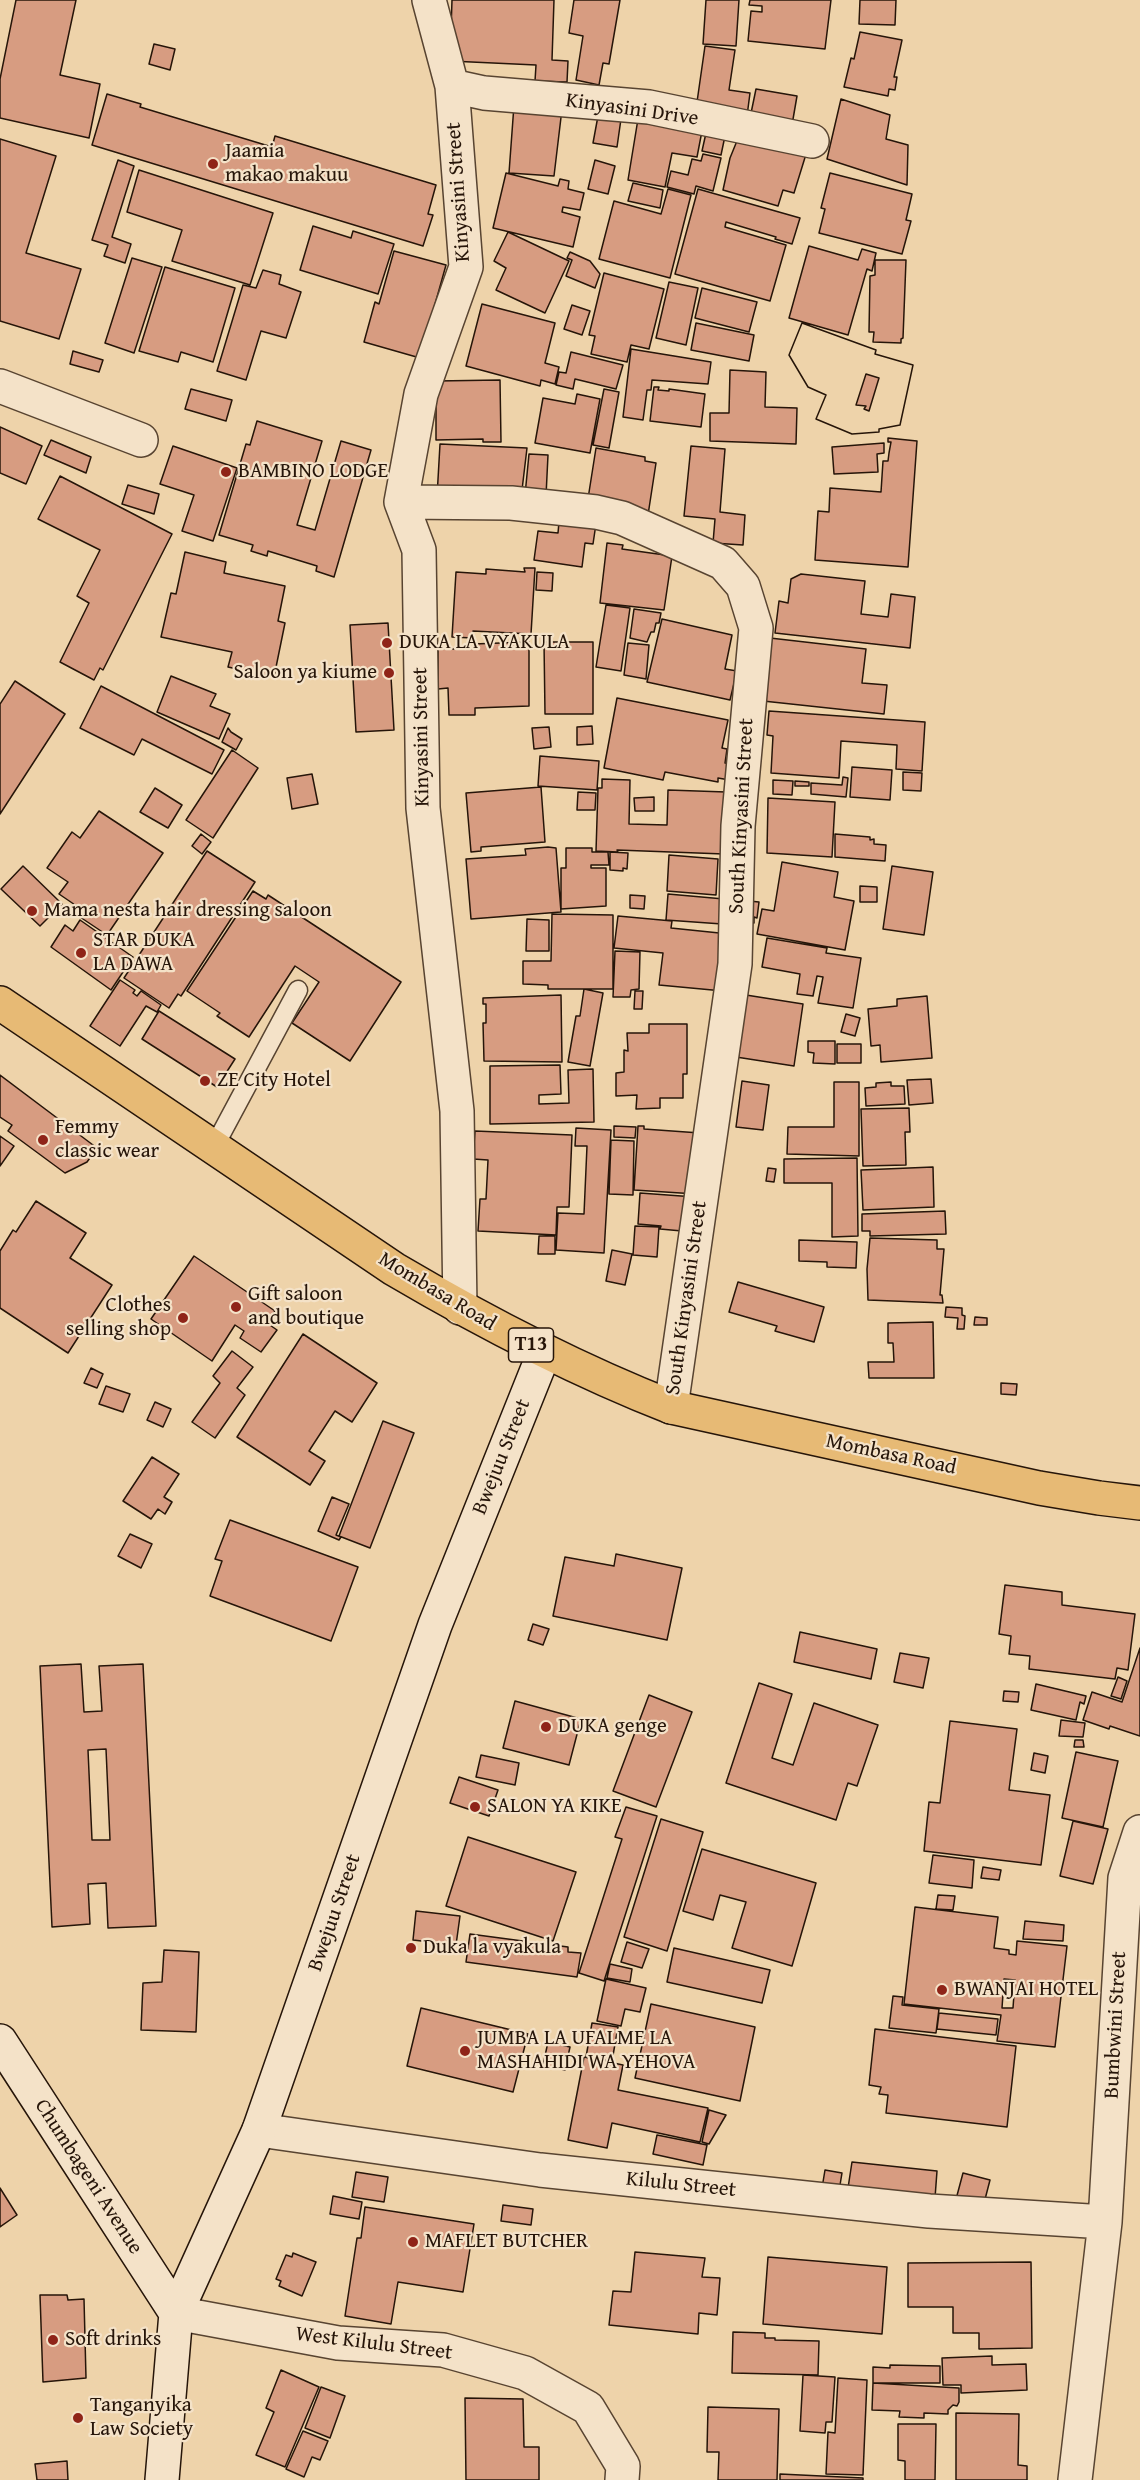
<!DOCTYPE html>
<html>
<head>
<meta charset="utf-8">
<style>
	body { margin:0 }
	canvas { display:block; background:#eed3aa }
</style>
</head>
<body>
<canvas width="1140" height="2480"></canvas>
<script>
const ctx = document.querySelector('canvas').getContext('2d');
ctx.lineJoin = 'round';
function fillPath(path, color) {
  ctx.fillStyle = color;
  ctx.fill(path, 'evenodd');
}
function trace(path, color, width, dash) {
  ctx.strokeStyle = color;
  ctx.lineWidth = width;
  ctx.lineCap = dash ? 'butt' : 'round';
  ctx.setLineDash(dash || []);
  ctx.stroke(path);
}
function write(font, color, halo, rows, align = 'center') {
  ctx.font = font + ' "Gentium Book Plus",serif';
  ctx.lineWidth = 4.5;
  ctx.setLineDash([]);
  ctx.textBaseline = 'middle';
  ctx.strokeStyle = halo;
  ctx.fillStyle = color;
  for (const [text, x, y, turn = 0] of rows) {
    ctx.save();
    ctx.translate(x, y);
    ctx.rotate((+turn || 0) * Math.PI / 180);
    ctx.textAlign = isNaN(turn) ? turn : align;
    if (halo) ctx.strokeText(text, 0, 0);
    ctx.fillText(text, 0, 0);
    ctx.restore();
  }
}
const building = new Path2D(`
	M16,0H76L60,75L100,84L89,138L0,118V79Z
	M452,0H554L552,60L568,61L567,82L535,81L536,65L450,61Z
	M574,0H620L609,64L603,63L599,85L576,80L583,36L569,33Z
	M706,0H739L736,46L703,44Z
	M750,0H831L825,49L748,41L751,11L762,12V6L749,5Z
	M860,0H896L895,25L859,24Z
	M860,32L902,40L894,77H897L895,90L889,89L888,96L844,87L851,58L854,59Z
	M154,44L175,49L170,70L149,64Z
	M705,46L735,50L729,90L750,93L747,116L696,109Z
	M756,89L797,96L792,125L750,118Z
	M107,94L141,104L140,107L272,147L275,136L436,185L428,214L433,215L423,246L92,145Z
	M841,99L890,115L886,139L908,145L907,185L827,159Z
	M514,105L562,109L554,176L509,173Z
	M598,116L621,119L617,147L593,143Z
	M638,119L702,131L697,157L672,153L665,187L628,180Z
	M741,131L807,151L794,193L783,190L778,206L723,190L730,158Z
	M706,133L725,136L721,155L702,151Z
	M0,139L56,156L26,253L81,269L59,339L0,321Z
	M703,154L721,158L713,191L696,186L694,194L667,187L671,171L688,175L692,159L701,161Z
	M118,160L134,166L112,237L131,244L125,263L104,256L108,245L92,240Z
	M595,160L615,166L608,194L588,189Z
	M139,170L273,213L250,285L172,261L182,230L127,212Z
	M506,173L558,186L560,179L569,181L568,189L584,193L580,210L563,207L562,212L580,217L573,247L493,228Z
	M830,173L912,194L906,220L911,221L902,254L819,233L825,209L821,208Z
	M633,183L663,190L660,208L628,201Z
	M668,189L691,195L670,278L599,259L614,201L661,214Z
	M698,189L800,218L792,244L775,239L776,237L726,222L725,227L786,245L770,301L675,274Z
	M313,226L351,238L353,231L394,244L378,294L300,270Z
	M508,232L569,261L545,313L496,290L506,268L494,261Z
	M809,246L858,260L862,249L876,253L872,271L867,269L848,335L789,318Z
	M394,251L446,265L420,358L364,342L375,302L379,304Z
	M570,252L590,261L600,274L595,288L566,276L572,260L567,258Z
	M132,258L162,267L134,353L105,343Z
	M875,260H906L903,338L901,339V343L873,342L874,332H869L870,276L875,275Z
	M165,267L235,288L213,362L181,352L178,362L139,351Z
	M263,270L281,275L279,284L301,292L286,338L261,331L246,380L217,371L243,285L256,288Z
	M604,273L664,289L649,349L631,345L627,362L591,354L595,336L589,335Z
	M669,282L698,288L686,345L656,338Z
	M702,288L757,302L749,332L695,318Z
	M482,304L555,323L545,363L559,367L555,384L541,380L540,386L466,366Z
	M572,305L590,311L582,335L564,329Z
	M696,323L754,335L749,361L691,350Z
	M802,323L876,350L875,354L913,365L900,425L879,429V432L852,434L816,419L826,395L808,387L789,355ZM866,374L879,378L869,411L864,409L866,406L856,405Z
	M802,323L876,350L875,354L913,365L900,425L879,429V432L852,434L816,419L826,395L808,387L789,355Z
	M631,349L711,362L708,384L652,380L651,390H647L643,420L623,417Z
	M73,351L103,360L99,372L70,364Z
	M571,352L623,365L616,389L575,379L573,389L556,385L559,372L566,373Z
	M730,370L766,372L765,407L797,408L796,444L710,441V413H729Z
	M500,380L501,442H483V439L436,440V381Z
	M654,387H659L658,390L669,391V389L705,394L701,427L650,421Z
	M191,389L232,400L226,421L185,409Z
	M604,389L619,392L609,448L593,445Z
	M577,394L600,399L590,453L535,443L543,398L575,404Z
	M257,421L322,441L297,525L315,530L341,441L371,450L334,577L316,571L317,566L268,551L267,556L251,551L253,545L219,535L246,444L250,445Z
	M0,427L42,446L26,484L0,473Z
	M888,438L917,441L908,567L815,560L818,511L829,512L830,488L881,492L883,461H888L889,453L891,442H888Z
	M51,440L91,457L86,473L44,455Z
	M884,443V453L877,454L878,472L834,474L832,447Z
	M440,444L527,448L522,490L437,497Z
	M173,446L237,468L213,541L182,531L194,495L160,484Z
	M691,446L725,449L720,512L745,515L743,545L713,543L715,519L684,516Z
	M596,448L645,457V461L656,463L648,515L587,505Z
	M529,454L548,455L546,496L525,495Z
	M60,476L172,534L103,670L100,668L94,680L60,662L89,603L77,596L100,550L38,519Z
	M128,485L159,494L154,514L122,504Z
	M560,511L597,517L593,544L585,543L582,567L534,560L538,531L558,533Z
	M607,543L623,545L622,549L672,556L664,610L600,603Z
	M185,552L226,562L224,573L285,586L278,621L285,623L274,677L228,667L232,652L161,637L171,593L176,594Z
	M524,568H535L531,634L473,631V638L452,637L456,572L486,574V569L525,572Z
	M537,572L553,573L552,591L536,590Z
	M801,574L865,581L861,614L888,617L891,594L915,597L910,648L775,633L779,601L788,603L791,579Z
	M606,605L630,608L621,671L596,667Z
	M634,609L661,613L659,623H656L654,632H651L647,642L630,638Z
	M662,619L732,635L725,669L737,671L730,700L647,682Z
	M388,623L394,730L356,732L350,625Z
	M770,638L866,649L862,683L887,685L884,714L763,701Z
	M529,642V706L475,708V715H449L448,688L438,689V649H474L473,644Z
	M544,642H593V714H545Z
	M628,643L649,645L646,679L624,675Z
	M171,676L216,694L210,706L230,714L219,739L157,712Z
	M15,681L65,714L0,814V704Z
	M101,686L224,750L212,774L142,739L134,755L80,728Z
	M617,698L728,720L722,748L727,749L725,763L738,765L735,781L718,778V782L665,772L663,780L604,768Z
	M769,711L925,722L922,771L896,769L897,745L841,741L839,778L771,773L773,736L767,735Z
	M592,726L593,744L577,745V727Z
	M549,727L551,747L534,749L532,728Z
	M228,728L231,732L242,739L236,750L222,742Z
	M232,750L258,768L213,838L186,820Z
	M540,756L599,761L597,790L538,786Z
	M852,767L892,770L890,800L850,797Z
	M903,772L922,773L921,791L903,790Z
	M312,774L318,804L292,809L287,778Z
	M843,777L848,778L846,797L811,794V783L842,785Z
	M602,779L630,780L629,824L667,825L668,790L726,792L724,854L617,850L618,852L596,851L598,788H602Z
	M773,780L793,781L792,795L773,794Z
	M795,781L809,782V786H795Z
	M541,787L545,842L481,847V851L471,852L466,793Z
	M155,788L182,805L168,828L140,812Z
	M578,792L596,793L595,810H577Z
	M654,797V811H635L634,798Z
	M768,798L835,802L832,857L767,853Z
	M99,811L163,853L107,935L77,915L81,909L59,894L68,882L47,868L72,832L80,838Z
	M201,834L211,842L202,854L192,846Z
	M835,834L870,837V840L874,839V844L886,845L885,861L835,857Z
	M548,847L556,848L561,912L471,919L466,859L526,855L525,849Z
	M566,848H592V852H608L609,865H591V868H606V906L561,909V868H566Z
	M207,851L255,882L181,996L178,994L169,1008L124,978Z
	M610,852L628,853L627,869L623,868V871L610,870Z
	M669,855L718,859L716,895L667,891Z
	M782,862L838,872L834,897L854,901L845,950L757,934L762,909L774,911Z
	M23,866L62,904L40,926L1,889Z
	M892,866L933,872L924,935L883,929Z
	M860,886L877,887V902H860Z
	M253,891L266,899L268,895L401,982L350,1061L292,1023L319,982L295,966L249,1037L217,1016L220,1013L187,991Z
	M668,894L724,899L722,924L666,920Z
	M630,895L645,896L644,909L630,908Z
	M749,901L759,902L757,918L754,917V923L746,922Z
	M552,914L613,915V989H548V985L523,984V961H551Z
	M618,916L672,921L671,928L729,934L723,991L659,985L663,953L614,948Z
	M527,919L549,920V951H526Z
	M80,920L133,957L111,990L51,947L65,925L73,931Z
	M767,938L827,948L826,953L861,958L853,1008L818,1003L823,977L817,976L813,996L797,994L800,974L762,967Z
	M615,951L640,952L639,989L631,990L630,997H613Z
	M120,980L135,990L133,993L137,996L141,991L161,1005L157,1012L146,1006L120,1046L90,1026Z
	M584,989L603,993L590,1066L568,1062L576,1016H580Z
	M635,991H643L642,1009H634Z
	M561,995L562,1062L484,1061L483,1023H486V1004H483V998Z
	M746,995L803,1004L794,1066L736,1057Z
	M927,996L932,1058L881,1062L880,1045L871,1046L868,1009L897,1006V999Z
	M159,1011L235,1059L217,1087L142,1039Z
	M846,1014L860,1018L855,1036L841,1032Z
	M649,1024H687V1074H683V1098H660V1108L636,1109L637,1095L616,1096V1073L624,1072V1050L628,1051L627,1033H649Z
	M808,1041H835V1064L813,1063L814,1053L808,1052Z
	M837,1044H861V1063H837Z
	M560,1065L561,1094L539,1095V1104L569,1103L568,1070L593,1069L594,1122L490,1124V1066Z
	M0,1075L97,1148L87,1162L65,1173L8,1131L12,1125L0,1117Z
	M931,1079L933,1103L909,1105L907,1080Z
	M742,1081L769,1085L763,1130L736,1127Z
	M834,1082H859V1156L787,1154L788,1127H834Z
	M891,1082V1086H904L905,1104L866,1106L865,1088L876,1087V1083Z
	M909,1108L910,1132H905L906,1165L863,1166L861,1109Z
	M614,1126L636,1127L635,1138L614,1137Z
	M638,1126H644V1129L700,1133L696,1194L634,1190Z
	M576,1128L611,1130L604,1253L556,1250L558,1213L584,1214L587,1146H575Z
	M475,1131L572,1135L569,1207H557L556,1235L478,1231L480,1199H486L488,1160L473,1159Z
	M0,1136L14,1146L0,1166Z
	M611,1140L634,1141L633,1195L609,1194Z
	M857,1158L858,1236L832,1237V1183H784V1159Z
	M933,1167L934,1207L863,1210L861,1170Z
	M768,1168L776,1169L774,1182L766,1181Z
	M640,1193L695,1197L693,1232L660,1229L661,1226L638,1224Z
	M36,1201L86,1233L70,1258L112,1285L68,1353L0,1308V1251L13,1230L16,1232Z
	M945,1211L946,1234L870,1236V1231H862V1214Z
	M635,1226L659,1227L657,1257L633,1255Z
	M539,1236H555V1254H538Z
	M870,1238L937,1240V1249H944L940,1295H942L943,1303L868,1300L867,1269Z
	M799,1240L857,1242L856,1268L827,1267V1262L799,1261Z
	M612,1250L632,1254L625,1285L606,1281Z
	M194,1256L275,1311L267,1323L277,1330L261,1352L240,1338L244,1331L235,1325L212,1361L151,1319Z
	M738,1282L824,1307L814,1342L775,1331L777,1326L729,1312Z
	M946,1307L962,1308V1315L965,1316L964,1329H957L958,1318L945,1317Z
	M975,1317L987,1318V1325H974Z
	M933,1322L934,1378H869L868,1362H894L893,1343H888V1323Z
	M303,1334L377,1383L352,1422L335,1411L309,1451L325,1461L310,1485L237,1437Z
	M232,1351L253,1367L237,1388L245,1395L215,1438L192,1422L220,1383L213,1376Z
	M91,1368L103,1374L97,1388L84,1383Z
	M1001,1383L1017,1384L1016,1395L1001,1394Z
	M106,1386L130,1394L123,1412L99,1404Z
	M155,1402L171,1409L163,1427L147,1420Z
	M383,1421L414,1433L370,1548L339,1536Z
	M152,1457L179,1474L164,1497L172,1502L165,1514L158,1509L151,1519L123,1501Z
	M332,1497L349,1504L336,1535L341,1537L339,1540L318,1531Z
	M230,1520L358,1567L331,1641L210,1596L222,1561L215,1559Z
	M130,1534L152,1544L141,1568L118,1556Z
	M616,1554L682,1568L667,1640L553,1616L565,1557L614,1566Z
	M1005,1585L1062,1592V1605L1135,1614L1128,1670L1117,1668L1115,1679L1029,1669L1030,1656L1009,1654L1011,1636L999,1634Z
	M533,1624L549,1629L543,1645L528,1640Z
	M800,1632L877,1649L871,1679L794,1662Z
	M1140,1648V1736L1110,1726L1109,1729L1083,1720L1092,1692L1122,1702Z
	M900,1653L929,1658L923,1688L894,1682Z
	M81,1664L84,1712L102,1711L99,1666L143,1664L156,1926L108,1928L106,1883L88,1884L90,1924L52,1927L40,1666ZM106,1749L110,1840H92L88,1750Z
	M1118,1677L1127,1681L1121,1699L1111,1696Z
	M759,1683L792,1694L772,1758L793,1765L814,1703L878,1725L857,1786L848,1783L836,1820L726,1783Z
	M1036,1684L1086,1696L1084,1704L1080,1702L1076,1720L1031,1710Z
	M1004,1691L1019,1692L1018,1702L1003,1701Z
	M649,1695L692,1712L656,1807L613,1791Z
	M515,1701L581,1719L569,1765L503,1748Z
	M1061,1720L1085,1723L1083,1737L1059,1736Z
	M950,1721L1017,1729L1009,1790L1050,1795L1041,1865L924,1851L929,1802L940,1803Z
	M1075,1740H1083L1084,1747H1074Z
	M1076,1752L1118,1761L1103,1827L1062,1818Z
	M1034,1753L1048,1756L1045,1773L1031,1770Z
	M481,1755L519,1763L515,1785L476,1777Z
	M459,1777L498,1790L489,1816L450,1803Z
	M626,1807L657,1816L604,1981L579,1973L622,1839L615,1837Z
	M661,1819L703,1832L667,1951L624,1937Z
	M1073,1821L1108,1829L1093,1884L1060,1876Z
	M468,1837L576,1872L553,1941L446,1906Z
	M702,1849L816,1883L792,1966L732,1948L746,1902L720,1895L713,1920L683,1911Z
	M933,1855L974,1860L972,1888L929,1883Z
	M983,1867L1001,1870L999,1880L981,1878Z
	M938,1895L955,1896L953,1910L936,1909Z
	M915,1907L998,1917L994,1948L1009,1950V1954L1016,1955L1017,1941L1067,1946L1055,2047L997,2041L1001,2015L904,2004ZM1004,1979L1015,1980L1013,2008H1002Z
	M416,1911L460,1916L456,1945L413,1940Z
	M1025,1921L1064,1925L1063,1941L1023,1939Z
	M470,1934L568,1947V1952L581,1953L577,1977L466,1962Z
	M627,1942L649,1949L642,1968L621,1962Z
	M674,1948L770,1970L762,2003L667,1982Z
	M164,1950L199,1952L196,2032L141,2030L143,1983L162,1982Z
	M610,1964L632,1969L630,1982L607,1978Z
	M606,1979L646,1988L640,2012L625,2009L621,2026L597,2021Z
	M893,1996L903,1997L902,2005L939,2009L936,2033L889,2028Z
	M651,2004L755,2027L740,2101L635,2078Z
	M421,2008L528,2034L513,2092L407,2066Z
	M939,2013L998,2019L996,2035L937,2029Z
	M592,2023L618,2027L612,2061L586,2057Z
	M875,2029L1016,2046L1007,2127L886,2113L888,2095L879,2094L881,2087L869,2085Z
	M548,2042L570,2047L565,2070L543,2065Z
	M584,2057L623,2065L618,2090L708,2108L700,2142L612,2123L607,2148L568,2140Z
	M709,2110L726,2115L709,2144L702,2142Z
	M657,2135L707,2145L703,2165L653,2154Z
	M852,2162L937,2171L935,2198L848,2188Z
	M825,2170L842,2173L839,2191L822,2188Z
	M356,2172L388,2177L384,2202L352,2197Z
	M963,2173L990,2180L982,2211L955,2203Z
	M0,2188L17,2215L0,2227Z
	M333,2196L362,2202L359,2219L330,2214Z
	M503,2205L533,2209L531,2225L501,2221Z
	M365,2207L474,2224L463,2292L398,2282L391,2324L345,2316L357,2238H361Z
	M635,2252L705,2258L702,2277L720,2278L717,2315L699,2313L698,2334L609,2325L613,2291L631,2292Z
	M293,2253L316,2262L302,2296L279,2286L281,2281L276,2279L286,2255L292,2257Z
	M768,2257L887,2267L882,2334L763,2324Z
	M1031,2262L1032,2348L979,2349V2333H953V2307H908V2263Z
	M40,2295H67L68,2300L84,2299L86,2378L43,2382Z
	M733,2332L765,2333V2338H775V2340L819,2341L818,2375L732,2373Z
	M992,2356V2365L1026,2364L1027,2390L961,2393V2385H943L942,2358Z
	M890,2365L940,2366V2383H873V2367L890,2368Z
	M281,2370L319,2387L285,2467L256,2455L274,2412L266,2408Z
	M803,2375L835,2377L832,2422H826L825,2433L800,2431Z
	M838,2378L867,2380L863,2475L826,2474L828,2432L835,2433Z
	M873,2383L959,2388V2402L957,2406L953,2405L948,2410V2414L924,2413V2418L899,2417L900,2411L872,2410Z
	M321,2387L345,2396L330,2438L305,2428Z
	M465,2398L523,2399L524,2447H539V2480H466Z
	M708,2407L779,2409L777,2480H718L719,2452H707Z
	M956,2413L1019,2414L1018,2465L1027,2466V2480H956Z
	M898,2424H936L935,2480H905V2461L898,2460Z
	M303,2431L328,2441L320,2460L312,2457L304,2477L286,2469Z
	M67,2461L68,2480H37L35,2464Z
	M780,2474L863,2478V2480H780Z`);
const lane = new Path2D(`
	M214,1147L298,990`);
const street = new Path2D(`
	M429,0L452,86L466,267L421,394L401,502L419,550L423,808L457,1111L460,1308
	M452,86L484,93L649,107L812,141
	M0,386L141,440
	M401,502L511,503L596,512L622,518L723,563L743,586L756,628L738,826L735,964L671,1407
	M259,2130L540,2170L929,2211L1105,2222
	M176,2313L338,2343L443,2350L525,2373L588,2408L623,2466L622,2480
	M1075,2480L1105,2222L1125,1878L1140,1832`);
const secondary = new Path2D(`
	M0,2041L176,2313
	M162,2480L176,2313L259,2130L435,1625L544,1353`);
const highway = new Path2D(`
	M0,1003L394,1269C484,1322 574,1369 671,1407L1039,1488L1099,1498L1140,1503`);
const markers = [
	[213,164,6,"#8f2418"],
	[226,472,6,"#8f2418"],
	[387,643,6,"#8f2418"],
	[389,673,6,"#8f2418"],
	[32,911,6,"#8f2418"],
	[81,953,6,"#8f2418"],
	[205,1081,6,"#8f2418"],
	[43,1140,6,"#8f2418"],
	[236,1307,6,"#8f2418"],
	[183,1318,6,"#8f2418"],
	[546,1727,6,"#8f2418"],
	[475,1807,6,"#8f2418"],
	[411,1948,6,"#8f2418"],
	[942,1990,6,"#8f2418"],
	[465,2051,6,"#8f2418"],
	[413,2242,6,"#8f2418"],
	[53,2340,6,"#8f2418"],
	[78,2418,6,"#8f2418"]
];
const shields = [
	[531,1345,45]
];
const shieldNames = [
	["T13",531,1345]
];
const streetNames = [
	["Kinyasini Drive",632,110,8],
	["Kinyasini Street",459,192,-94],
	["Kinyasini Street",422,737,-91],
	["South Kinyasini Street",742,816,-87],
	["Mombasa Road",437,1292,31],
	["South Kinyasini Street",687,1298,-82],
	["Mombasa Road",891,1455,12],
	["Bwejuu Street",502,1457,-68],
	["Bwejuu Street",335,1913,-71],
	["Bumbwini Street",1116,2025,-87],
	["Chumbageni Avenue",88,2177,57],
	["Kilulu Street",681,2185,6],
	["West Kilulu Street",374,2344,7]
];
const poiNames = [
	["Jaamia",225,152],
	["makao makuu",225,176],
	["BAMBINO LODGE",238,472],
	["DUKA LA VYAKULA",399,643],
	["Saloon ya kiume",377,673,"right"],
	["Mama nesta hair dressing saloon",44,911],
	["STAR DUKA",93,941],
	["LA DAWA",93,965],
	["ZE City Hotel",217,1081],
	["Femmy",55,1128],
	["classic wear",55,1152],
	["Gift saloon",248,1295],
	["and boutique",248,1319],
	["Clothes",171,1306,"right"],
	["selling shop",171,1330,"right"],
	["DUKA genge",558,1727],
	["SALON YA KIKE",487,1807],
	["Duka la vyakula",423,1948],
	["BWANJAI HOTEL",954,1990],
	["JUMBA LA UFALME LA",477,2039],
	["MASHAHIDI WA YEHOVA",477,2063],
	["MAFLET BUTCHER",425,2242],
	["Soft drinks",65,2340],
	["Tanganyika",90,2406],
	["Law Society",90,2430]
];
fillPath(building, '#d79c81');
trace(building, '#261509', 1.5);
trace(lane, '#584431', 21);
trace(street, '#584431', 36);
trace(secondary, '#261509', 36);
trace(highway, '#261509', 36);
trace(lane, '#f4e2c8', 18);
trace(street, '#f4e2c8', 33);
trace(secondary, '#f4e2c8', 33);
trace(highway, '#e7ba75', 33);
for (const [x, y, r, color] of markers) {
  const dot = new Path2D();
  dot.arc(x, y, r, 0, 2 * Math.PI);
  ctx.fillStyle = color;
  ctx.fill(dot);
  trace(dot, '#f4e2c8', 2);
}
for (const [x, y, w] of shields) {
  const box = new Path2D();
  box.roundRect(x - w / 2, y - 17, w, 34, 4.5);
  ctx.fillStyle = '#f4e2c8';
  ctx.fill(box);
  trace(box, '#261509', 1.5);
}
write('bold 20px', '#261509', null, shieldNames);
write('21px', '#261509', '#f4e2c8', streetNames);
write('21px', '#261509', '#f4e2c8', poiNames, 'left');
</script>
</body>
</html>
